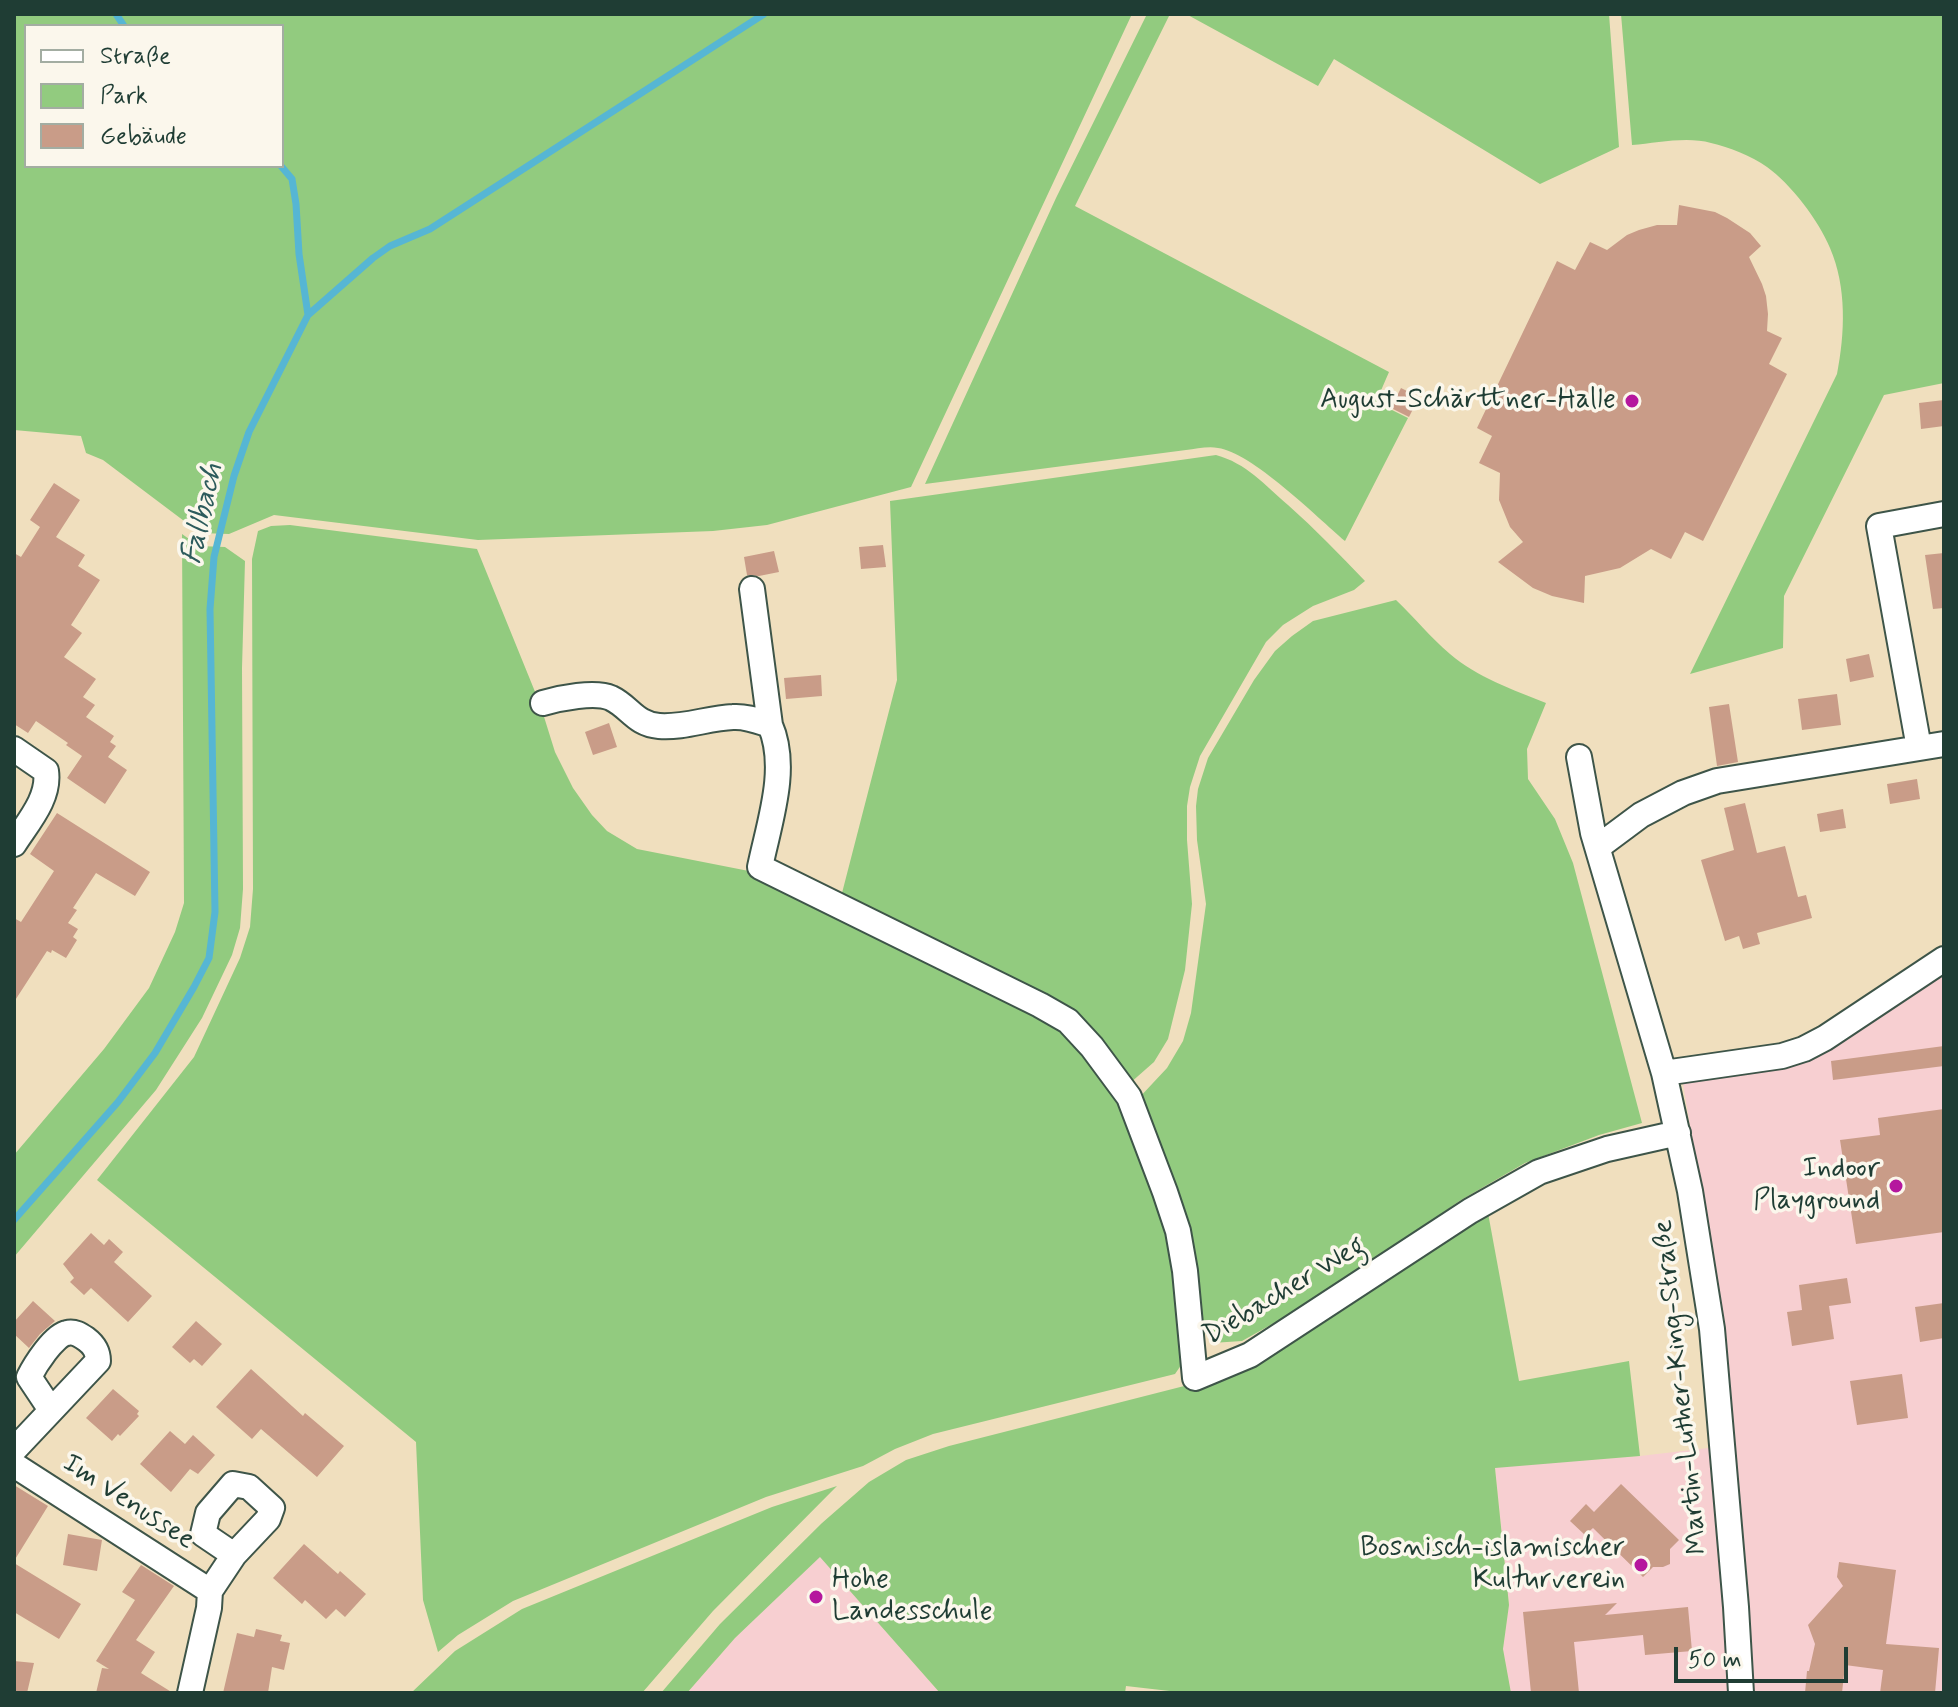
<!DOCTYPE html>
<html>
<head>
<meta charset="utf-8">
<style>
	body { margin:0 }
	#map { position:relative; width:1958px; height:1707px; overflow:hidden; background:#f0dfbe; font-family:Mynerve,sans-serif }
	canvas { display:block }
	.frame { position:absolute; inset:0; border:16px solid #1f3d34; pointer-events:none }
	.legend { position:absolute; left:24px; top:24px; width:260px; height:144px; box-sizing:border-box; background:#fbf7ec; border:2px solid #a3ada2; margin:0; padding:10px 14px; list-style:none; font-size:24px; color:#1f3d34 }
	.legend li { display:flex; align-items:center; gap:16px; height:40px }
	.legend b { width:40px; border:2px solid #a3ada2 }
	.scale { position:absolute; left:1674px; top:1647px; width:174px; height:36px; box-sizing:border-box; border:4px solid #1f3d34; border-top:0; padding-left:10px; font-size:24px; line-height:28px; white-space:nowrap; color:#1f3d34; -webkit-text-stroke:6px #fbf7ec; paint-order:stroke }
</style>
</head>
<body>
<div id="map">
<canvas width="1958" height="1707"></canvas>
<div class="frame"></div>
<ul class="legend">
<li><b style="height:10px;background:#fff"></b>Straße</li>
<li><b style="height:22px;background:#92cb7f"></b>Park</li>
<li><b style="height:22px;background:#c99c88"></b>Gebäude</li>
</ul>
<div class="scale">50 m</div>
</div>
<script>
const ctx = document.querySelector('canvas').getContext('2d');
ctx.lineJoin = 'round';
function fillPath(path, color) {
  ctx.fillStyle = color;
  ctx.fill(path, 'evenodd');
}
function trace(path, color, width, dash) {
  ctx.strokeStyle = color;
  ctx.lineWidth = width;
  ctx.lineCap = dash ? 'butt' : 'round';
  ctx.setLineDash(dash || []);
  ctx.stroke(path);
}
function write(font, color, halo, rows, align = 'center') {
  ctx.font = font + ' Mynerve,sans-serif';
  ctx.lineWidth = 7;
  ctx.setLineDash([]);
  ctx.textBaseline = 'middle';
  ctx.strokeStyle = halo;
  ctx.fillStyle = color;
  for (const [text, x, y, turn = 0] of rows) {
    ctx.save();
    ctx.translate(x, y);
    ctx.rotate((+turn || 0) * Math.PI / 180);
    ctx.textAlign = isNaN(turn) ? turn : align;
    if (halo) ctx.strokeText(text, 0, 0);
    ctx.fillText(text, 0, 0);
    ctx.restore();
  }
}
const built = new Path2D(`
	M1944,967V1693H1511L1503,1649L1509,1604L1495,1467L1640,1456L1734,1445L1724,1326L1682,1078L1781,1062Z
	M820,1556L940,1693H687L735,1638Z`);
const green = new Path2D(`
	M14,14H1132L911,487L767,525L713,531L478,540L274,515L229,534L200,533L103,460L86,453L81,436L14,430ZM26,26H282V166H26Z
	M1147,14H1170L1075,206L1389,372L1376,402L1408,418L1345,541C1317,517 1251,452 1218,448C1208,446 1196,449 1186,450L925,484L1056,198Z
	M1186,14H1609L1619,147L1540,184L1334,59L1318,86Z
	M1621,14H1944V383L1884,395L1784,596L1783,648L1690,674L1837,374C1845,334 1847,287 1830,248C1819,221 1791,184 1767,167C1752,156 1729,147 1711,143C1687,136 1657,143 1632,145Z
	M1216,455C1246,463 1265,485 1288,505C1315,529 1340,555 1365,581L1354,590L1313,606L1283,625L1266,642L1200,756L1190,787L1187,806V840L1192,904L1185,970L1168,1039L1154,1062L1129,1084L1050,999L842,893L897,680L890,501Z
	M290,525L477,549L540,704L555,752L573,788L592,815L607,831L637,849L759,873L1065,1027L1124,1101L1171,1233L1186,1358L1175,1374L933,1434L895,1449L863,1466L766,1497L513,1601L458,1635L438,1652L423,1600L416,1442L97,1180L194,1057L240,958L250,927L253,889L252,559L258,531L271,526Z
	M182,534L199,546L225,547L245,561L242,668L243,889L240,928L232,955L202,1018L156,1090L14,1257V1155L104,1049L149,988L175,932L184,903Z
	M1396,600C1414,617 1430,637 1450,654C1477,677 1513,690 1546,703L1527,749L1528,779L1555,819L1573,863L1642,1123L1599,1135L1525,1163L1461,1200L1324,1295L1242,1341L1212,1343L1199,1324L1138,1099L1167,1068L1183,1041L1191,1013L1206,904L1197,840L1196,806L1198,789L1208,758L1254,680L1275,651L1292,636L1313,621Z
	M1488,1213L1519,1381L1629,1361L1640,1456L1495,1468L1509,1605L1503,1649L1511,1693H1187L1126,1686L1125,1693H940L820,1557L735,1638L687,1693H661L720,1624L822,1523L869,1482L906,1460L949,1446L1196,1383L1251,1361L1342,1311Z
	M837,1486L713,1611L642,1693H411L455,1651L522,1609L772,1507Z`);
const stream = new Path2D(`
	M116,14L124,26
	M281,166L292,179L296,204L299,254L308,315
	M14,1220L118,1102L155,1053L194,987L209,958L215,912L210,609L214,557L234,476L249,432L308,315L373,258L390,246L430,229L764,14`);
const building = new Path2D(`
	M1679,205L1715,212L1727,218L1750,233L1761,246L1749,257L1762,284L1766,296L1768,314L1767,331L1782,338L1769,364L1787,374L1703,541L1685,532L1671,559L1651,549L1620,568L1585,576L1584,603L1552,596L1533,588L1498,562L1523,542L1510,527L1499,500L1500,473L1479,463L1492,436L1477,428L1557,261L1575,270L1590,242L1607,250L1627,235L1639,230L1657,225H1677Z
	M1401,388L1419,397L1409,417L1391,408Z
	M1944,400V426L1921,429L1919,403Z
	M54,483L80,500L56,537L85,555L78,566L100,580L71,625L82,633L64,657L96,679L83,697L95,705L86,717L114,736L110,742L116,746L108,757L127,770L105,804L67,778L82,756L66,745L68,743L36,721L28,733L14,724V553L21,557L40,527L30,520Z
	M883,545L886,567L861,569L859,547Z
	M774,551L779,572L759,576L747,575L744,557Z
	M1944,553V608L1933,609L1925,555Z
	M1869,654L1874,677L1850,682L1846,659Z
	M821,675L822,696L786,699L784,678Z
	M1837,694L1841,725L1802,730L1798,699Z
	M1729,704L1738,762L1717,766L1709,707Z
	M609,723L617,747L593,755L585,732Z
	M1917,779L1920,799L1890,804L1887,784Z
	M1745,803L1757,853L1785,846L1798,897L1806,895L1812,918L1757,933L1760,944L1743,949L1739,936L1725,941L1701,860L1734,850L1724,808Z
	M1843,809L1846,828L1820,832L1817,814Z
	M57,813L150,872L135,896L96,873L73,908L77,910L68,923L78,929L73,937L77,940L66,958L52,950L51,953L47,951L14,1002V918L21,922L54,871L30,854Z
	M1944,1046V1066L1833,1080L1831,1061Z
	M1944,1109V1232L1856,1244L1840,1140L1880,1135L1878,1118Z
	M91,1233L104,1245L109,1239L123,1252L114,1262L152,1296L128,1322L91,1288L84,1295L70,1282L74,1278L63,1264Z
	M1847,1278L1851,1303L1829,1306L1834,1339L1792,1346L1787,1312L1802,1310L1799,1285Z
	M33,1301L55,1321L40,1334L29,1348L14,1334V1322Z
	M1944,1303V1338L1920,1342L1915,1307Z
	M196,1321L222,1344L202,1366L194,1359L190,1363L172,1347Z
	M251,1369L303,1416L305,1413L344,1446L317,1477L261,1429L252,1439L216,1407Z
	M1902,1374L1908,1418L1857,1425L1850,1381Z
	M113,1389L139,1411L137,1414L139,1416L120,1436L118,1434L112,1441L86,1418Z
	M170,1431L185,1444L193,1435L215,1455L198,1474L190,1469L171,1492L140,1464Z
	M1621,1484L1679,1540L1670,1549V1564L1663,1567H1653L1643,1577L1593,1528L1585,1535L1570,1521L1586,1504L1594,1512Z
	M14,1485L48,1506L14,1561Z
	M68,1534L102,1540L97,1571L63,1565Z
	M304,1544L338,1574L340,1571L366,1594L345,1617L336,1609L326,1619L305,1600L302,1604L273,1578Z
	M1839,1562L1896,1570L1886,1644L1939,1648L1935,1693H1880L1883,1670L1845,1665L1842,1693H1805L1807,1671H1809L1815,1644L1808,1625L1843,1586L1837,1577Z
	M14,1563L81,1604L59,1639L14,1612Z
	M141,1565L174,1586L136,1640L155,1652L141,1673L173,1693H96L102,1668L109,1669L96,1661L135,1600L122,1592Z
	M1617,1603L1605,1615L1688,1607L1692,1651L1645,1655L1643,1635L1574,1642L1579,1693H1531L1523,1612Z
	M256,1629L282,1635L280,1641L290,1643L284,1670L272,1667L268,1693H223L237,1633L254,1637Z
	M14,1661L34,1663L27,1693H14Z`);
const minor = new Path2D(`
	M752,589L770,725
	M543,703C560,698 595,691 611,698C630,707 635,724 659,726C684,728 708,718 733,717C746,716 758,721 770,725C789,768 769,823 760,867L1040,1005L1068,1021L1092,1047L1129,1097L1165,1192L1178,1231L1185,1271L1195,1378L1250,1355L1470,1211L1539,1172L1607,1149L1678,1133
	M1919,748L1879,526L1944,514
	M14,749L46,771C50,798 28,822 14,844
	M1579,757L1593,833L1664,1073L1690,1191L1712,1329L1736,1607L1741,1693
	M1598,847L1641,815L1683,793L1717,781L1944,744
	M1664,1073L1782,1056L1804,1049L1825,1038L1944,959
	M14,1450L98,1361C98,1351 94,1345 86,1339C80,1335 74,1331 67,1333C54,1335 35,1365 29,1377L51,1410
	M14,1465L210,1591L209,1608L190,1693
	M210,1591L234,1555L268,1519L272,1508L249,1487L233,1484L208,1513L203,1534L234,1555`);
const markers = [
	[1632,401,8,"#b5179e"],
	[1896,1186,8,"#b5179e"],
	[1641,1565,8,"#b5179e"],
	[816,1597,8,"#b5179e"]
];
const poiNames = [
	["August-Schärttner-Halle",1616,401],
	["Indoor",1880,1170],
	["Playground",1880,1202],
	["Bosnisch-islamischer",1625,1549],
	["Kulturverein",1625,1581],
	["Hohe",832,1581,"left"],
	["Landesschule",832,1613,"left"]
];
const streetNames = [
	["Diebacher Weg",1285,1292,-31],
	["Martin-Luther-King-Straße",1682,1387,-96],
	["Im Venussee",128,1503,33]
];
const waterNames = [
	["Fallbach",204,514,-77]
];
fillPath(built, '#f7cfd1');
fillPath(green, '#92cb7f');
trace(stream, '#56b6d4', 7);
fillPath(building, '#c99c88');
trace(minor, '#3e5549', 28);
trace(minor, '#fff', 24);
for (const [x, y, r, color] of markers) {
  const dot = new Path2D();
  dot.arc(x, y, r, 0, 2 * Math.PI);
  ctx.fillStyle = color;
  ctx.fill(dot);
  trace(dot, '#fbf7ec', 3);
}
write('28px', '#1f3d34', '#fbf7ec', poiNames, 'right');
write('28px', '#1f3d34', '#fbf7ec', streetNames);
write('italic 30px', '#2d5b5c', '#fbf7ec', waterNames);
</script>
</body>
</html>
